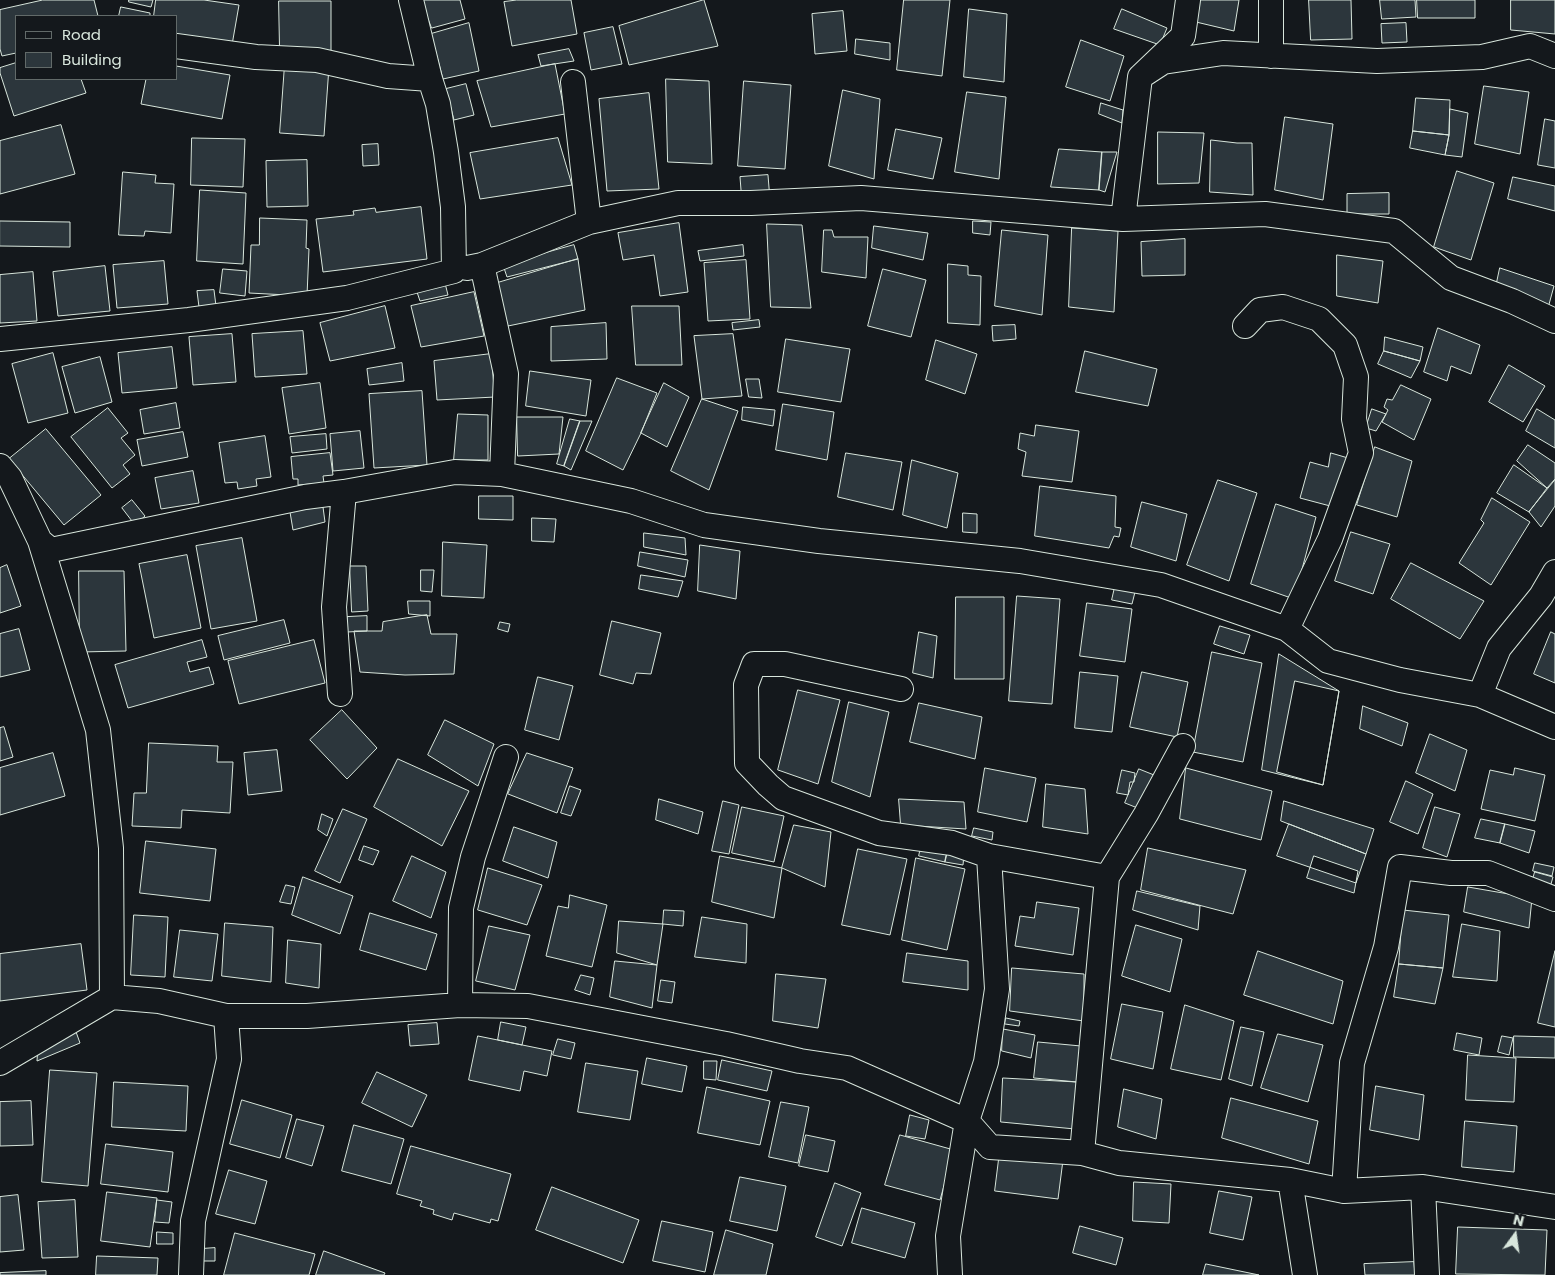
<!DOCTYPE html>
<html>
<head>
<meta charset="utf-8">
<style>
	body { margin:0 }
	#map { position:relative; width:1555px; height:1275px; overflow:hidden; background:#14181c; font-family:Poppins,sans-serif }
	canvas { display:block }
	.legend { position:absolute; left:15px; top:15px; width:162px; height:65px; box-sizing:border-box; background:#14181c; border:1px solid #626a69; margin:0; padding:6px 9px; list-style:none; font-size:15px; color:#d8e6dc }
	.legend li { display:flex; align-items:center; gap:10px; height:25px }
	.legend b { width:25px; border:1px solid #626a69 }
	.north { position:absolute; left:1490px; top:1210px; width:50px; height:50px; -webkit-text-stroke:4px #14181c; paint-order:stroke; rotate:14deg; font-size:14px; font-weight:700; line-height:20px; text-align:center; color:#d8e6dc }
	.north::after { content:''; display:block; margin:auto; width:18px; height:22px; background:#d8e6dc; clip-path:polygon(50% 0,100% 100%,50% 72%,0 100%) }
</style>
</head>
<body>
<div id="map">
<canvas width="1555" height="1275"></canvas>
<ul class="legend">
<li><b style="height:6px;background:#14181c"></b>Road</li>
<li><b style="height:14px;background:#2c363c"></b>Building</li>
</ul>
<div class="north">N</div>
</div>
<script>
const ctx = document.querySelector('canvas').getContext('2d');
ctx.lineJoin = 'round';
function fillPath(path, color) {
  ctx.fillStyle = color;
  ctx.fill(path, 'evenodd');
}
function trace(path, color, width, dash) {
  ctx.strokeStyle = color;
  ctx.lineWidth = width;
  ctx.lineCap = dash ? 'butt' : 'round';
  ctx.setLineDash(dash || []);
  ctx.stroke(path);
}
const building = new Path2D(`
	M43,0H94L98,16H16V53L2,56L0,49V10Z
	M129,0H153L151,7L129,2Z
	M156,0H204L239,5L232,45L176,37V16H154Z
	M421,0H460L465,19L432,28Z
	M517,0H571L577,34L512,46L504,2Z
	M704,0L718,46L629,65L619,26Z
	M904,0H950L942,76L897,70Z
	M1199,0H1239L1234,31L1196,22Z
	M1309,0H1351L1352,39L1311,40Z
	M1380,0H1415L1416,17L1382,19Z
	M1417,0H1475V18H1418Z
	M1511,0H1555V34L1511,30Z
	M279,1H331V51L280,52Z
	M121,7L150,13V16H119Z
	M969,9L1007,14L1004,82L964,77Z
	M1122,9L1167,28L1160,45L1114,29Z
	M843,11L847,51L815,54L812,14Z
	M469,23L479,71L443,79L431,34Z
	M1406,23L1407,42L1382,43L1381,24Z
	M613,27L622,64L591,70L584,33Z
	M856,39L890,43V60L855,54Z
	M1081,40L1124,56L1110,101L1066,87Z
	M569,49L574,61L541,66L538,55Z
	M16,63V79H81L86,93L14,116L0,73V68Z
	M285,64L329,67L324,136L280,133Z
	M555,64L565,114L491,127L477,81Z
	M176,66L230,75L222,119L141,104L146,79H176Z
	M666,79L709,81L712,164L668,162Z
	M744,81L791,85L785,169L738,166Z
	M466,84L474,115L454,120L446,89Z
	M1484,86L1529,92L1520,154L1475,144Z
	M843,90L880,99L874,179L829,166Z
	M967,92L1006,97L999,179L955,172Z
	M649,93L659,189L607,191L599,99Z
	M1416,98L1450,100L1449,135L1413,131Z
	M1101,103L1123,110L1122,123L1099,114Z
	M1450,109L1468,113L1462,157L1445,155L1449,135Z
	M1285,117L1333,124L1323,200L1275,190Z
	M1545,119L1555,121V168L1538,165Z
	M61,125L75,174L0,194V141Z
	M896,129L942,138L933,179L888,170Z
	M1413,131L1449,135L1445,155L1410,148Z
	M1158,132L1204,133L1199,183L1158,184Z
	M192,138L245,139L243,187L191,185Z
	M558,138L572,185L480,199L470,153Z
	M1211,140L1237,143H1252L1253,195L1210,192Z
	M378,144L379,165L363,166L362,145Z
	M1059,149L1102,152L1099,190L1051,187Z
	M1102,152H1117L1105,192L1099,190Z
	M307,160L308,206L267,207L266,161Z
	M1457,171L1494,183L1471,260L1434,247Z
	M123,172L156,175L155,183L174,184L171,233L145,231L144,236L119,235Z
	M768,175L770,200L742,203L740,177Z
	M1513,177L1555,186V211L1508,199Z
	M200,190L246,193L243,264L197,261Z
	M1389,193V214H1347V194Z
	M421,207L427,259L323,272L316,219L354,215L353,211L375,208L376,212Z
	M260,218L307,220L306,248L309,249L307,296L249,293L251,245H259Z
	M0,221L70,222V247L0,246Z
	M973,221L991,222L990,235L973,233Z
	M679,223L688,292L660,296L654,255L623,260L618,233Z
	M767,224L802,225L811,308L771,307Z
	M874,226L928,233L923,260L872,248Z
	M1072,228L1118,231L1114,312L1069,307Z
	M824,230H832L834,237H868L866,278L822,272Z
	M1002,230L1048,235L1042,315L995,306Z
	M1185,239V275L1142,276L1141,242Z
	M574,245L578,259L507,277L503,265Z
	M743,245L744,256L700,261L698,251Z
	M1337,255L1383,261L1378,303L1337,296Z
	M578,259L585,310L508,326L494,284Z
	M746,260L750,319L708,321L704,263Z
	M164,261L168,304L117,308L113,265Z
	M948,264L968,266V275L981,276L980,325L948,323Z
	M105,266L110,311L58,316L53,272Z
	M1500,268L1554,286L1548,308L1496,287Z
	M223,269L247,271L245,296L220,293Z
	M883,269L926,280L911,337L868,326Z
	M33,272L37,321L0,323V275Z
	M445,283L448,295L420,301L416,289Z
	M214,290L216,306L199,307L197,291Z
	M474,292L484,336L421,347L411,306Z
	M385,306L395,348L330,361L320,323Z
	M632,306H679L682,365H636Z
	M759,320L760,327L733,330L732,323Z
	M606,323L607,359L551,361V327Z
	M1015,325L1016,339L993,341L992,326Z
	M1438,328L1480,345L1471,374L1451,366L1447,381L1424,372Z
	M303,331L307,374L255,377L252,334Z
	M232,334L236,382L193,385L189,337Z
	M733,334L742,396L702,399L694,336Z
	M1385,337L1423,347L1420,361L1384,351Z
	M786,339L850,349L841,402L778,392Z
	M936,340L977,354L965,394L926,380Z
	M172,347L177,388L122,393L118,353Z
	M1085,351L1157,369L1148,406L1076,392Z
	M1384,351L1420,361L1411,378L1378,364Z
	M53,353L68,413L28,423L12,364Z
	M491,354L495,397L437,400L434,361Z
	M100,357L112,402L75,413L62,367Z
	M402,363L404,381L369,385L367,369Z
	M1509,365L1545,386L1523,422L1489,402Z
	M530,371L591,380L586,416L526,406Z
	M617,378L657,393L641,433L623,470L586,451Z
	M746,379H759L762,398L749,397Z
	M320,383L326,428L289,434L282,388Z
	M664,383L689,397L667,447L641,433Z
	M1401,385L1431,399L1414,440L1382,422L1388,410L1384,407L1387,399L1392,400Z
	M422,391L427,465L374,468L369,394Z
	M702,399L738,411L709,490L671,471Z
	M176,403L180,428L144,434L140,410Z
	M783,404L834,412L827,460L776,450Z
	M743,407L775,410L773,426L742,420Z
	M108,408L128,433L121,438L135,455L123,465L130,474L112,488L71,437Z
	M1372,409L1386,414L1376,431L1366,428Z
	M1537,409L1555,420V448L1526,431Z
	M458,414L488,415V460H454Z
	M517,417H563L559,454L518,456Z
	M570,419L580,421L564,466L557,464Z
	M580,421H592L571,470L564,466Z
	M1036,425L1079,431L1072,482L1022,476L1026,452L1018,449L1020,433L1034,436Z
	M46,429L101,495L64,525L9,459Z
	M360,431L364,468L333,471L330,434Z
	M183,432L188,457L142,466L137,440Z
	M326,434L327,449L292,453L290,437Z
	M265,436L271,477L256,479L257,486L238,489L237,482L225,483L219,443Z
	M1528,445L1555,463V479L1547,488L1517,461Z
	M1375,447L1412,461L1397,517L1357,505Z
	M330,453L333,475L323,476L324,483L298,485V479H293L291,457Z
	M846,453L902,462L893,510L838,497Z
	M1331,453L1348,458L1334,507L1300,498L1310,462L1328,467Z
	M912,460L958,473L947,528L903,515Z
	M1514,465L1547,488L1529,512L1497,493Z
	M193,471L199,503L161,509L155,478Z
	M1218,480L1257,493L1229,581L1187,565Z
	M1555,480V506L1541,527L1529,512Z
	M1040,486L1116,496L1115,527L1121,528L1119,537L1114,536L1109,548L1035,536Z
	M479,496H513V520L479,519Z
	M1492,498L1530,522L1491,585L1459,563L1484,523L1481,520Z
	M132,500L145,516L135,525L122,508Z
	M1142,502L1187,514L1176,561L1131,547Z
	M1276,504L1316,517L1294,599L1251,584Z
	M323,507L325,522L293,530L290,512Z
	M963,513L977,514V533L963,532Z
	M532,518L556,519L554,542L532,541Z
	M1351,532L1390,544L1373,594L1335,581Z
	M644,533L685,538L686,555L644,547Z
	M242,538L257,621L211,629L196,546Z
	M443,542L487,545L484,598L442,596Z
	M700,545L740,551L736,599L698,591Z
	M640,552L688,560L685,577L638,566Z
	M187,555L201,628L154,638L139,564Z
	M1411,563L1484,601L1460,639L1391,599Z
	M7,565L21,606L0,613V568Z
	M350,566H366L368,611L352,612Z
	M421,570H434L432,592L421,591Z
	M79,571H124L126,651L80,652Z
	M641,575L683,581L678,597L639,589Z
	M1115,587L1135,592L1132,604L1112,600Z
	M1017,596L1060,599L1052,704L1009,701Z
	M956,597H1004V679H955Z
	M408,601H430V616L409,614Z
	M1087,603L1132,609L1125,662L1080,656Z
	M427,615L431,634H457L454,674L405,675L360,672L354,631H382L383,622Z
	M367,616V631L347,632V617Z
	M284,620L290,643L224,660L218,636Z
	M612,621L661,633L651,674L636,673L633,684L600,675Z
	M500,622L510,624L508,632L498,629Z
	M1220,626L1250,635L1244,654L1214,644Z
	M19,629L30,670L0,677V634Z
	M919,632L937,636L933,678L913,673Z
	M1551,632L1555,634V683L1534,674Z
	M202,640L207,657L187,662L190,672L209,667L214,684L128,708L115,665Z
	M314,640L325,683L239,704L228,661Z
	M1212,652L1262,663L1243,762L1193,752Z
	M1279,654L1339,691L1323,785L1262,770Z
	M1080,672L1118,676L1112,732L1075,728Z
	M1142,672L1188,682L1177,737L1130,727Z
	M538,677L573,686L559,740L525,730Z
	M1295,681L1339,691L1323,785L1277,772Z
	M798,690L840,700L818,784L778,770Z
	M849,702L889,712L870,797L832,782Z
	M919,703L982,717L975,759L910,742Z
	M1363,706L1408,723L1402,746L1360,729Z
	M342,710L377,748L347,779L310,740Z
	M445,720L494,744L478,786L428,755Z
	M4,727L13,757L0,761V728Z
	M1430,734L1467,750L1455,791L1416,773Z
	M149,743L218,746L217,762H233L230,813L182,810L181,828L132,826L134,793H146Z
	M277,750L282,791L248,795L244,753Z
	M53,753L65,796L0,815V768Z
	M527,753L573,768L557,813L508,794Z
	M398,759L469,791L442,846L374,807Z
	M985,768L1036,778L1027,822L978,812Z
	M1186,768L1272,791L1261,840L1180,819Z
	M1515,768L1545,775L1535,821L1481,809L1490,770L1513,775Z
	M1139,769L1154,775L1140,809L1125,803Z
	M1122,770L1135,773L1134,782H1130L1128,795L1117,793Z
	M1406,781L1433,794L1418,834L1390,822Z
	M1046,784L1085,789L1088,834L1043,827Z
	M570,786L581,790L571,816L561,813Z
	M659,799L703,812L698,834L656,820Z
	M899,799L964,802L966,829L901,825Z
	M723,801L739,805L729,854L712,851Z
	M1284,801L1374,829L1366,854L1281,821Z
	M742,807L784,816L774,862L732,853Z
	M1435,807L1460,814L1447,857L1423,848Z
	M343,809L367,819L340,883L315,871Z
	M322,814L333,819L327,836L318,830Z
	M1481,819L1505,824L1500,843L1475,838Z
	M1289,824L1366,854L1356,883L1277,856Z
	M1505,824L1535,831L1529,853L1500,843Z
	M794,825L831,832L825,887L782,868Z
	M514,827L557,842L548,878L503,861Z
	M974,828L993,832L992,840L972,836Z
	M146,841L216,849L210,901L140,893Z
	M364,846L379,851L373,865L359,860Z
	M921,847L947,853L945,862L919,856Z
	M1148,848L1246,870L1233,914L1141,890Z
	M858,849L907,859L890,935L842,925Z
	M947,853L964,855L963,865L945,862Z
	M412,856L446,872L431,918L393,901Z
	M720,856L782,868L774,918L712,902Z
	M1314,856L1358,871L1354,893L1307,878Z
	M916,858L965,869L947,950L902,940Z
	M1535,863L1554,867L1552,876L1533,871Z
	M488,868L542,885L527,925L478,910Z
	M1535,872L1553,877L1549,891L1531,886Z
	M303,877L353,896L340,934L292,915Z
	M286,885L295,887L291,904L280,902Z
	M1468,887L1532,898L1529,928L1464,912Z
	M1137,891L1200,906L1198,930L1133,910Z
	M570,895L607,905L592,967L546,956L558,906L568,908Z
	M1037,902L1079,908L1073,955L1015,946L1020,916L1034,918Z
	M664,910L684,911L683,926L663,924Z
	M1403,910L1449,915L1443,968L1399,964Z
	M370,913L437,934L426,970L360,950Z
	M134,915L168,917L165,977L131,975Z
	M702,917L747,924L746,963L695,957Z
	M619,921L663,924L657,965L617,953Z
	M225,923L273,927L271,982L222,976Z
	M1462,924L1500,931L1497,981L1453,977Z
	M1136,925L1182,939L1170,992L1122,976Z
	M489,926L530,935L515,990L476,981Z
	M180,930L218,934L212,981L174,977Z
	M288,940L321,944L319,988L286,983Z
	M81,944L87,990L0,1001V954Z
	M1258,951L1343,981L1333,1024L1244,995Z
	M1555,951V1027L1538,1023Z
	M907,953L968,961V990L903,982Z
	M615,961L657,965L652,1008L610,997Z
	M1399,964L1443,968L1435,1004L1394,997Z
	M1012,968L1084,974V1021L1010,1011Z
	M776,974L826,979L818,1028L773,1021Z
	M581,975L594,978L590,995L575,990Z
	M661,980L675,982L672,1003L658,1001Z
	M1122,1004L1163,1012L1153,1069L1111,1059Z
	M1185,1005L1234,1021L1221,1080L1171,1069Z
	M1006,1018L1020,1021L1019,1026L1005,1024Z
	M501,1022L526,1027L522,1045L498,1040Z
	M437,1023L439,1044L410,1046L408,1025Z
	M1241,1027L1264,1032L1252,1086L1229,1079Z
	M75,1029L80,1043L37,1061L38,1045Z
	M1003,1029L1035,1035L1031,1058L1002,1051Z
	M1457,1033L1482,1038L1479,1055L1454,1050Z
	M1278,1034L1323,1045L1308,1102L1261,1088Z
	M478,1036L552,1051L547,1076L524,1071L520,1091L469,1080Z
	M1502,1036L1513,1038L1509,1055L1498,1052Z
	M1514,1036L1555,1037V1058L1514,1057Z
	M558,1039L575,1043L571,1059L553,1055Z
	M1038,1042L1081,1046L1077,1082L1034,1078Z
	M1468,1055L1516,1058L1514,1102L1466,1100Z
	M647,1058L687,1066L682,1092L642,1084Z
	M722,1060L772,1071L767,1091L718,1080Z
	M704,1061H717L716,1080L704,1079Z
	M586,1063L638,1071L630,1120L578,1112Z
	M50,1070L97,1073L88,1186L42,1182Z
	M377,1072L427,1095L412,1127L362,1103Z
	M1003,1078L1077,1082L1075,1129L1001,1122Z
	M114,1082L188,1086L186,1131L112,1127Z
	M1376,1086L1424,1095L1419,1140L1370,1130Z
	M707,1087L770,1101L760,1145L698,1133Z
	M1124,1089L1162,1099L1156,1139L1118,1127Z
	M1231,1098L1318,1121L1309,1164L1222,1138Z
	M242,1100L292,1115L280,1158L230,1144Z
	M31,1101L33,1145L0,1146V1102Z
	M781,1102L809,1107L798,1163L769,1157Z
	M910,1115L929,1120L925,1139L906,1136Z
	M297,1119L324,1126L312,1166L286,1158Z
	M1465,1121L1517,1126L1514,1172L1462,1167Z
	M354,1125L404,1139L391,1184L342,1171Z
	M806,1135L835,1141L828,1172L799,1166Z
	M900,1135L954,1150L940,1200L885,1185Z
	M106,1144L173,1152L168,1192L101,1184Z
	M411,1146L511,1174L498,1221L491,1219L490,1223L454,1213L452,1220L433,1214L434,1210L420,1206L422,1201L397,1194Z
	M1000,1151L1063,1160L1058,1199L995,1191Z
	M229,1170L267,1181L255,1224L216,1214Z
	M740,1177L786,1186L777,1231L730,1221Z
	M1134,1182L1171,1184L1169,1223L1133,1221Z
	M835,1183L861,1193L842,1246L816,1237Z
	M552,1187L639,1220L623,1263L536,1230Z
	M1219,1191L1252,1197L1243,1240L1210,1233Z
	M107,1192L157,1198L150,1247L101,1241Z
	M18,1195L24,1250L0,1252V1197Z
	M75,1200L78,1257L42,1258L38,1202Z
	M157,1200L172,1202L169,1223L155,1222Z
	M862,1208L915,1223L905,1258L852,1243Z
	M662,1221L713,1232L705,1272L653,1261Z
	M1080,1226L1123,1238L1116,1265L1073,1253Z
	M1458,1227L1547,1230L1545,1275L1456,1274Z
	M726,1230L773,1244L766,1275H714Z
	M157,1232L173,1233V1244H157Z
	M235,1233L315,1254L309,1275H224Z
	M215,1248V1261H201V1249Z
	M324,1251L385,1273L384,1275H316Z
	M97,1256L158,1258L157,1275H96Z
	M1414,1262L1415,1275H1365L1364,1264Z
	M1206,1264L1259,1275H1203Z
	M46,1271V1275H0V1273Z`);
const minor = new Path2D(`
	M176,46L256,57L317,60L388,76L430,79
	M1271,56V0
	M1140,77L1163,62L1223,53L1377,61L1482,57L1530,46L1555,56
	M573,82L589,222
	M1123,219L1140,77L1183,36L1188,0
	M482,265L589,222L678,203H751L861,198L1123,219L1265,214L1394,231L1451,278L1512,301L1555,321
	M467,268L482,265L506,374L502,474
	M1245,326L1260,310L1283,307L1319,319L1345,345L1356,377L1354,419L1361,453L1330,539L1287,629
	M0,339L189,320L347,298L454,271L453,207L446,152L438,104L430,79L411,0
	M0,466L10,478L40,541L98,730L111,848L112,997
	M40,541L51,550L305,497L344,492L455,472L502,474L631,501L704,525L819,541L1020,561L1161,585L1287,629L1328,661L1400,680L1480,695L1499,648L1541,596L1555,572
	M901,689L785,664H754L746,685L747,763L768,785L783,798L879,833L952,843L989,856L1107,877
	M340,694L334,607L344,492
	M1480,695L1555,727
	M460,1005L461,908L473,857L506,757
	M0,1063L112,997L159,1001L226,1016H307L460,1005L528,1006L726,1044L800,1061L847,1068L967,1121L990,1147L1082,1153L1119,1163L1290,1180L1344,1191L1423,1187L1555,1207
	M1082,1153L1107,877L1146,814L1183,746
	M1290,1180L1305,1275
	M1423,1187L1427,1275
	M1344,1191L1352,1063L1386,947L1400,867L1451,873H1488L1555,899
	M191,1275L193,1221L229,1059L226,1016
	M950,1275L948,1236L967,1121L986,1062L997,989L989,856`);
fillPath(building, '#2c363c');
trace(building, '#d8e6dc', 1);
trace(minor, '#d8e6dc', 26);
trace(minor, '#14181c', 24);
</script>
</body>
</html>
